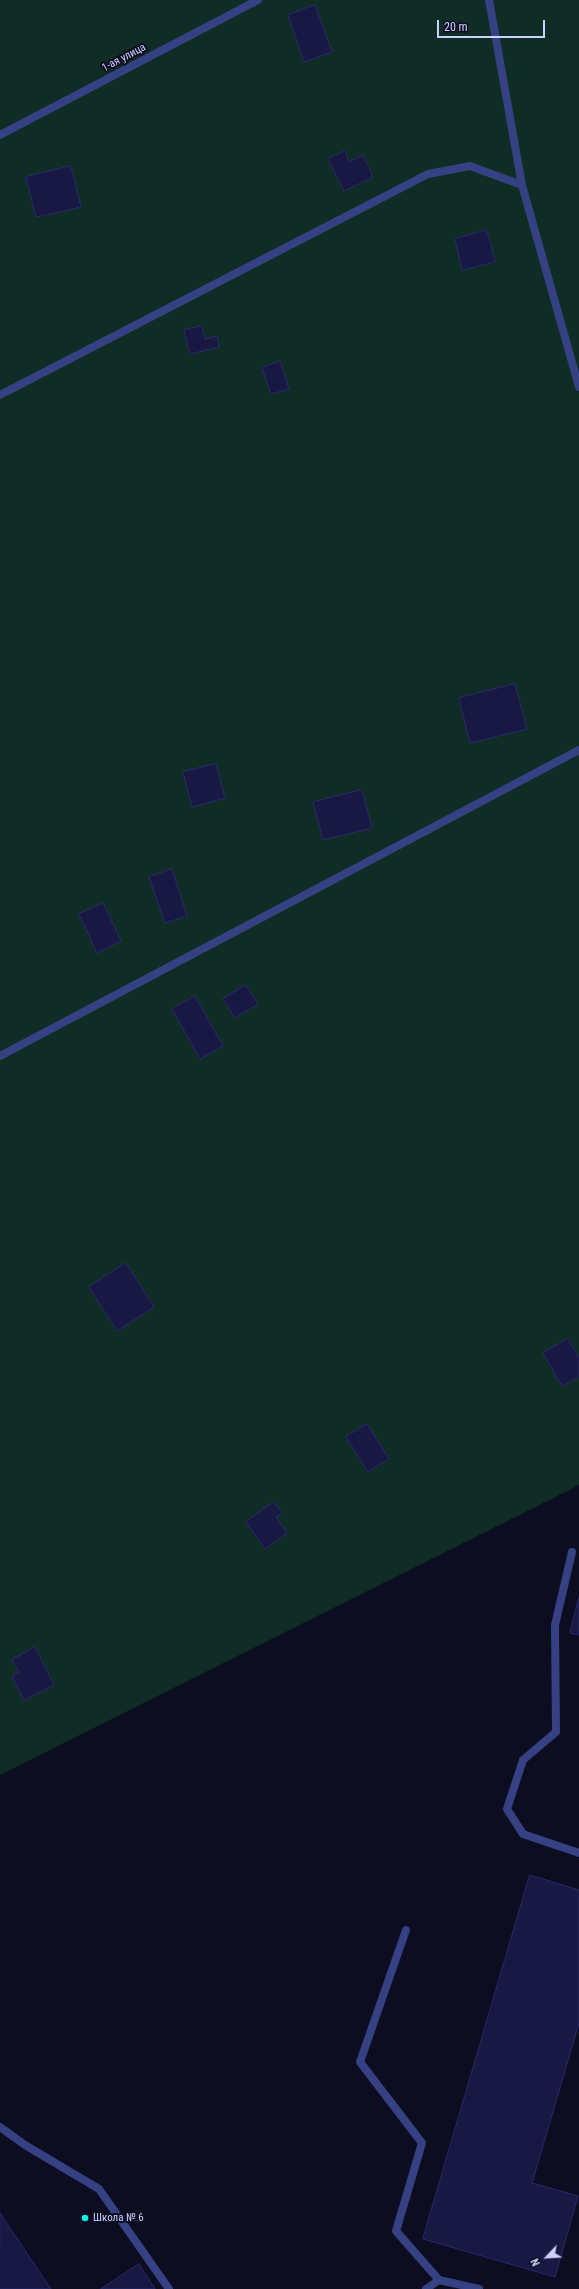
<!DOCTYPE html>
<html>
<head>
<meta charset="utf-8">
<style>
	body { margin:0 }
	#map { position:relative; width:579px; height:2289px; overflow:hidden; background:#0c0d21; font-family:"Roboto Condensed",sans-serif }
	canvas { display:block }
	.north { position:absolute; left:527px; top:2237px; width:40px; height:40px; -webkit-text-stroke:3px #0c0d21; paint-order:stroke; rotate:245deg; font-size:11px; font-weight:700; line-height:16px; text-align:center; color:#cdd1ff }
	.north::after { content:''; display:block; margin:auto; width:14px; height:18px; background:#cdd1ff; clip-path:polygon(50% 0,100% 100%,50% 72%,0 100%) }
	.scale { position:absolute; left:437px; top:20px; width:108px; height:18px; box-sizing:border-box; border:2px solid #cdd1ff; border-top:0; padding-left:5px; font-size:12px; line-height:14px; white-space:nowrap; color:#cdd1ff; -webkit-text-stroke:3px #0c0d21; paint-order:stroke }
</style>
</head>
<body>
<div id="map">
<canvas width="579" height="2289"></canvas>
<div class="north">N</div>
<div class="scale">20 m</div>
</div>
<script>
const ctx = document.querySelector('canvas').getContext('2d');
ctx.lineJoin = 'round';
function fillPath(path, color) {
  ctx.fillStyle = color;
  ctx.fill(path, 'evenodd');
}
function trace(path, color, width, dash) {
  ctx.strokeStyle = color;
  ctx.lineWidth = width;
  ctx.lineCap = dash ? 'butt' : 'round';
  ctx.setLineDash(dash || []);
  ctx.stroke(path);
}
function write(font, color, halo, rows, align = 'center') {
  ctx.font = font + ' "Roboto Condensed",sans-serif';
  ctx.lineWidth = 4;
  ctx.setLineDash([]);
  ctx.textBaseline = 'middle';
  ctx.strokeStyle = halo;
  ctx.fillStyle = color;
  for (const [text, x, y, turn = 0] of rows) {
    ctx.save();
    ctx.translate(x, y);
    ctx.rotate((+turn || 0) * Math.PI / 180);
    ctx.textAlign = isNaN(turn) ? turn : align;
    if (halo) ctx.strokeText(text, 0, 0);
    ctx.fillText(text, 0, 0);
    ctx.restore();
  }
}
const green = new Path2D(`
	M0,0H579V1485L0,1775Z`);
const building = new Path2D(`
	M315,5L332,52L304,62L288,15Z
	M345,151L349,162L363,155L373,177L344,191L328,159Z
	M71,166L81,207L36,217L26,177Z
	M487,230L495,262L462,270L455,239Z
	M202,326L205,339L217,336L219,347L190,354L184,330Z
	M280,361L289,389L271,394L262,368Z
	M515,684L527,729L470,743L459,698Z
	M216,764L225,798L192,807L183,772Z
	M362,790L372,828L323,840L313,802Z
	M172,869L187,916L165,923L149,877Z
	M103,903L121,941L97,953L79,914Z
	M246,985L258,1004L235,1018L223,999Z
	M195,996L223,1046L200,1059L172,1009Z
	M126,1263L154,1307L117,1331L89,1287Z
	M568,1339L579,1358V1377L562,1386L543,1353Z
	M367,1424L389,1459L368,1472L346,1437Z
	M274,1502L282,1513L276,1517L287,1533L265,1549L246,1522Z
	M579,1598V1635L570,1633Z
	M35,1647L54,1685L24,1700L12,1676L19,1672L12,1660Z
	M530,1875L579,1890V2023L532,2183L578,2196L555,2277L423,2239Z
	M0,2213L51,2289H0Z
	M139,2264L155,2289H101Z`);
const service = new Path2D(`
	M489,0L522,185
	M0,135L258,0
	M0,395L428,174L470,166L522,185L579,387
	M0,1056L579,750
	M572,1552L555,1625L556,1732L523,1760L507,1809L523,1834L579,1853
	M406,1930L360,2062L422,2143L396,2231L439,2280
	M0,2127L25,2145L99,2189L169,2289
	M426,2289L439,2280L479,2289`);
const markers = [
	[85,2218,4,"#00f8e1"]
];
const streetNames = [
	["1-ая улица",124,58,-28]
];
const poiNames = [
	["Школа № 6",93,2218]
];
fillPath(green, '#0f2c25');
fillPath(building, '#181843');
trace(building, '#292970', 1);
trace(service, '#354182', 8);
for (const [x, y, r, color] of markers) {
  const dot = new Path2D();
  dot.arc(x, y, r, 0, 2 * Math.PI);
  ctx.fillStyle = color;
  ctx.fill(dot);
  trace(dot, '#0c0d21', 1.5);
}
write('11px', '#cdd1ff', '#0c0d21', streetNames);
write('11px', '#cdd1ff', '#0c0d21', poiNames, 'left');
</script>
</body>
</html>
